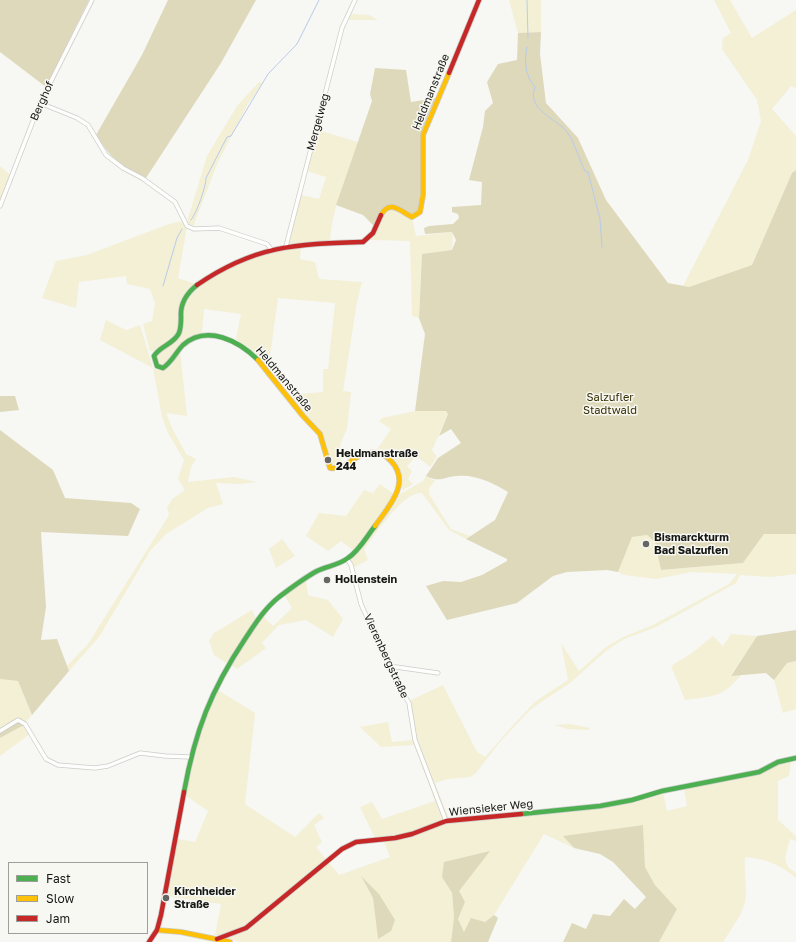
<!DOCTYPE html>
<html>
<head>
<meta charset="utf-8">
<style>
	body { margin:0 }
	#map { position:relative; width:796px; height:942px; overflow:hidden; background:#f7f7f4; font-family:"Golos Text",sans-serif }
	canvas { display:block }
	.legend { position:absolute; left:8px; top:862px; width:140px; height:72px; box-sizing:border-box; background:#f8f8f3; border:1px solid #9e9e9b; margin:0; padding:5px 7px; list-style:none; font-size:12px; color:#171716 }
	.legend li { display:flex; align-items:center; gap:8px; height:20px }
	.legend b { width:20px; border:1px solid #9e9e9b }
</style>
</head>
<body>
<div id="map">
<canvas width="796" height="942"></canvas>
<ul class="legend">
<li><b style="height:5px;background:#4caf50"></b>Fast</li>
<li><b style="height:5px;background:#ffc107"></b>Slow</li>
<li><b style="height:5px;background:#c62828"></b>Jam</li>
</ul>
</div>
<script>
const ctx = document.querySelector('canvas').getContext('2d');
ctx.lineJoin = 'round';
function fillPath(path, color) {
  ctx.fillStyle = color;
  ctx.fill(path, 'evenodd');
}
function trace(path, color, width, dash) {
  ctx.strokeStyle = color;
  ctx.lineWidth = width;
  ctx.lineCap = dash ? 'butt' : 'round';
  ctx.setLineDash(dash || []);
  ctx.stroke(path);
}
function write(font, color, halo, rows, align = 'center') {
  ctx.font = font + ' "Golos Text",sans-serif';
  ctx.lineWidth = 3;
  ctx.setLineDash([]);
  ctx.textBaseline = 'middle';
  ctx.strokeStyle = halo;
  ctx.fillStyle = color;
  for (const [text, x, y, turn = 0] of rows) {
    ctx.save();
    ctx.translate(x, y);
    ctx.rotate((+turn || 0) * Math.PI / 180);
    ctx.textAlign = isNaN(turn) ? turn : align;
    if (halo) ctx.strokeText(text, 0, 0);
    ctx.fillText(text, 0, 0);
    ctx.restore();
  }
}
const green = new Path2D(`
	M509,0H541V32L518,33Z
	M714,0H730L752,38L796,10V88L791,86L772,109L796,136V170L792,173L752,265L689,287L683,286L748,160L761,121L757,100L722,49L723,38L731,33Z
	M351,14L369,15L378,20H348Z
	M259,82L263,83L248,104L218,162L193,227L187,222L207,156L237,106Z
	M318,130L358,142C347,175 332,207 330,242L288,244L301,195L319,199L326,177L307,171Z
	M0,166L11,176L0,203Z
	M395,208L412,218L416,236L453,232L452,250L422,254L419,318L412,316L410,241L371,240C379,226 376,210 395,208Z
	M182,221L187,227L178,278L196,284L181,303L179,329L173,339L154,351H150L143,324L152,321L155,303L150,289L127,284L126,276L79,282L76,308L42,298L56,261L87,255L166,225Z
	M301,247L300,259L315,262L319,279L362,282L357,302L343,391L351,392L347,429L340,445L342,465C337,468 334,468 329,465L326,442L287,395L323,392V369H328L335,303L278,298L268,370L254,353L236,339L241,314L204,309L202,333C197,336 190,338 185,341C174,348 172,368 158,365L155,357C161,348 173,346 179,337C186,328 180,315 184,305C191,284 235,263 256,256C270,251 285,249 301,247Z
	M106,320L126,330L140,325L153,368L158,370L171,366L180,350L187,416L166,413L173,430L186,454L196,459L191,467L188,482L234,477L257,482L241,484L216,483L223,504L208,508L166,534L150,551L99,637L69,671L67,666L88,644L169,515L167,508L172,499L185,490L178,479L184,460L168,433L162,417L153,368L100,340Z
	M415,411H446L448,414L432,450L437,457L430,467L416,456L407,466L412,471L408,479L413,484L403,490L401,489L400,470L376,451L391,429L379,421L382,418Z
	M426,476L435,481L429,488V494L451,529L470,536L466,539L449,530L422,493C403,491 375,535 364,549L368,560L353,568L350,560L400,494L423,481Z
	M380,484L394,494L354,551L341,541L328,551L306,536L319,513L346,516L364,490L373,493Z
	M764,534H796V574L771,577L740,575L736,583L656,627L624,639L607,650L570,683L538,704L528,712L499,743L476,773L470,777L448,779L435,783L449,819C424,828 402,836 375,838L360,807L372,802L382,819L435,801L414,745L381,747L360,727L388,722L392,742L413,740L409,701L443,685L477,752L485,757L515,723L536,701L568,680L561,643L579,671L606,647L623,637L653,625L729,584L737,574L692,572L656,579L624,575L618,572L632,537L647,535L655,542L661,570L743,563Z
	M282,539L295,556L276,568L269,549Z
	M306,581L308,595L328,600L343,619L333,637L306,620L279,625L262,643L266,648L237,669L230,664L263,616L273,626L292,608L284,595Z
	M252,610L256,619L226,663L214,655L209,641L214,633Z
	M731,634L757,636L731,675H741C722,698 713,696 685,700L671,666L692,653L713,636L723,646Z
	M796,661V709L783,713L774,680L787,663Z
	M0,679L18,681L32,715L25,723L18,719L0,730Z
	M216,689L255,713L245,804L295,837L319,813L324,818L314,825L322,842L316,847L339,875L390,857L383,840L446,822L600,807L663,792L667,811L687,806L684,788L759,773L779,764L791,761L789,776L778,781V820L796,836V841L790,839C786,855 780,864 796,873V878C779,864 766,859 745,857C744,870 746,882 746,894C746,911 731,929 723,942H659L677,909L655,885L645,867L643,825L564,836L574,848L544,834L494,915L485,922L464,932L458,919L465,902L442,877L452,893L454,917L451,942H240L215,935L221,904L166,896L178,839L195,842L208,811L185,795C191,756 200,725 216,689ZM362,878L395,920L378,939L373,898Z
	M570,724L590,728L588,730L568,729L554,725Z
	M24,725L30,734L0,756V738Z`);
const forest = new Path2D(`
	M0,0H89L46,87L0,52Z
	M168,0H256L221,63L146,178C119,164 112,160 96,135L142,55Z
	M541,32L540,54L546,103L578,138L606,200L668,283L689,287L752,265L792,173L796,170V534H764L743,563L661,570L655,542L647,535L632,537L618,572L607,570L567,572L553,576L517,603L447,620L426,586L443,581L461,582L482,575L507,561V559L466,539L495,520L508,492C493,483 475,474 457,476C443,477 440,483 426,476L438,458L461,443L451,429L439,436L448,414L446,411H415L425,334L419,318L422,254L452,250L456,240L452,232L425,234L424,228L429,226L453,224L459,218L458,214L452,212V207L481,205L482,182L469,180L483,127L485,111L493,103L487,82L498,64L517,60L518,33Z
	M375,68L406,70L411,102L436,98L422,135L423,184L419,212L411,215L397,206L385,207L374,226L363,215L336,205L372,101L370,94Z
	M0,396H15L19,410L0,412Z
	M0,430L53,470L65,498L131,503L140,509L128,536L41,532L46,607L41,640L57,639L69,671L32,715L18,681L0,679Z
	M796,630V661L787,663L774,680L766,673L731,676L757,636Z
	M19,722L24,725L0,738V733Z
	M643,825L645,867L655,885L677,909L659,942H563L572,923L586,929L593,914L610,916L624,899L635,909L646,897L613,862L600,854L574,848L563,836Z
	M490,851L459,891L465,902L458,919L464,932L471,918L485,922L494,915L498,918L488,942H451L454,917L452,893L442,877L444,862Z
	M361,876L379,894L395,920L391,931L378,939L373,898Z`);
const stream = new Path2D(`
	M527,0L528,38
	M527,47C524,61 525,76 535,87C526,110 556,118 567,132C575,143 579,159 585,171L588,172L600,219L602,247
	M191,220C197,213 206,186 206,178L227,137L231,136L268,74L297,44L319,0
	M163,286L177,238L182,229`);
const street = new Path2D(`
	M40,103L77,118L88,125L106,155L123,168L142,178L175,202L187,226L194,229L219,228L267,244L271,249
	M0,206L40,103L92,0
	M286,246L342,28L355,0
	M348,560L351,565L361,604L396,682L409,703L415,740L446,821
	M389,666L438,673
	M0,731L18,720L25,724L46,759L58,765L95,768L108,766L140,753L165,756L190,757`);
const fast = new Path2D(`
	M197,285C187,293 180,304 181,317C181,322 181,328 179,333C174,344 160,346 154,356L157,366L163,368C172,362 176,352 183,345C207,324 239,341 258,360
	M184,792C195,731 211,690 245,639C255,624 265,608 279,597C291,588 304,578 317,571C327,566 339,565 348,558C359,551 367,536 375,526
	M521,814L600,806L632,800L662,791L759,772L778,762L796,758`);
const slow = new Path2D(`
	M381,215C390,199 400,211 412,217L420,212L423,195V135L449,73
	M258,360L303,416L320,434L330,468C348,470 352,455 369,453C377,451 386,455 391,461C412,483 388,507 375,526
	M157,930L181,932L230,942`);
const jam = new Path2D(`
	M449,73L479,0
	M197,285C255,245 296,244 363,242L373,233L381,215
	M217,939L246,928L342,849L356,842L395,838L412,834L446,821L521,814
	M149,942L157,930L161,915L184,792`);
const markers = [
	[328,460,4,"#656564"],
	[646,544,4,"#656564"],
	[327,580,4,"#656564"],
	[166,898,4,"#656564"]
];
const streetNames = [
	["Heldmanstraße",431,92,-68],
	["Berghof",42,101,-66],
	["Mergelweg",318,122,-75],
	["Heldmanstraße",284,379,50],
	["Vierenbergstraße",386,656,65],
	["Wiensieker Weg",491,808,-6]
];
const parkNames = [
	["Salzufler",610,398],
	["Stadtwald",610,411]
];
const poiNames = [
	["Heldmanstraße",336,454],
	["244",336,467],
	["Bismarckturm",654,538],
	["Bad Salzuflen",654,551],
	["Hollenstein",335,580],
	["Kirchheider",174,892],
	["Straße",174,905]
];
fillPath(green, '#f3f0d6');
fillPath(forest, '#ded9bb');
trace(stream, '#b9cbea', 1);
trace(street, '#ccccca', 5);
trace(fast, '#ccccca', 6);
trace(slow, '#ccccca', 6);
trace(jam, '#ccccca', 6);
trace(street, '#fefefd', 3.5);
trace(fast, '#4caf50', 4.5);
trace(slow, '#ffc107', 4.5);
trace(jam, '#c62828', 4.5);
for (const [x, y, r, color] of markers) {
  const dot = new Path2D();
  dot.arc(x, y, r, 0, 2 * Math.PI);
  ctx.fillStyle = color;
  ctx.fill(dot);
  trace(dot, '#f8f8f3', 1.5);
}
write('11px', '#171716', '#f8f8f3', streetNames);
write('11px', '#352f02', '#f8f8f3', parkNames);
write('bold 11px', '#171716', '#f8f8f3', poiNames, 'left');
</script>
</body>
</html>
